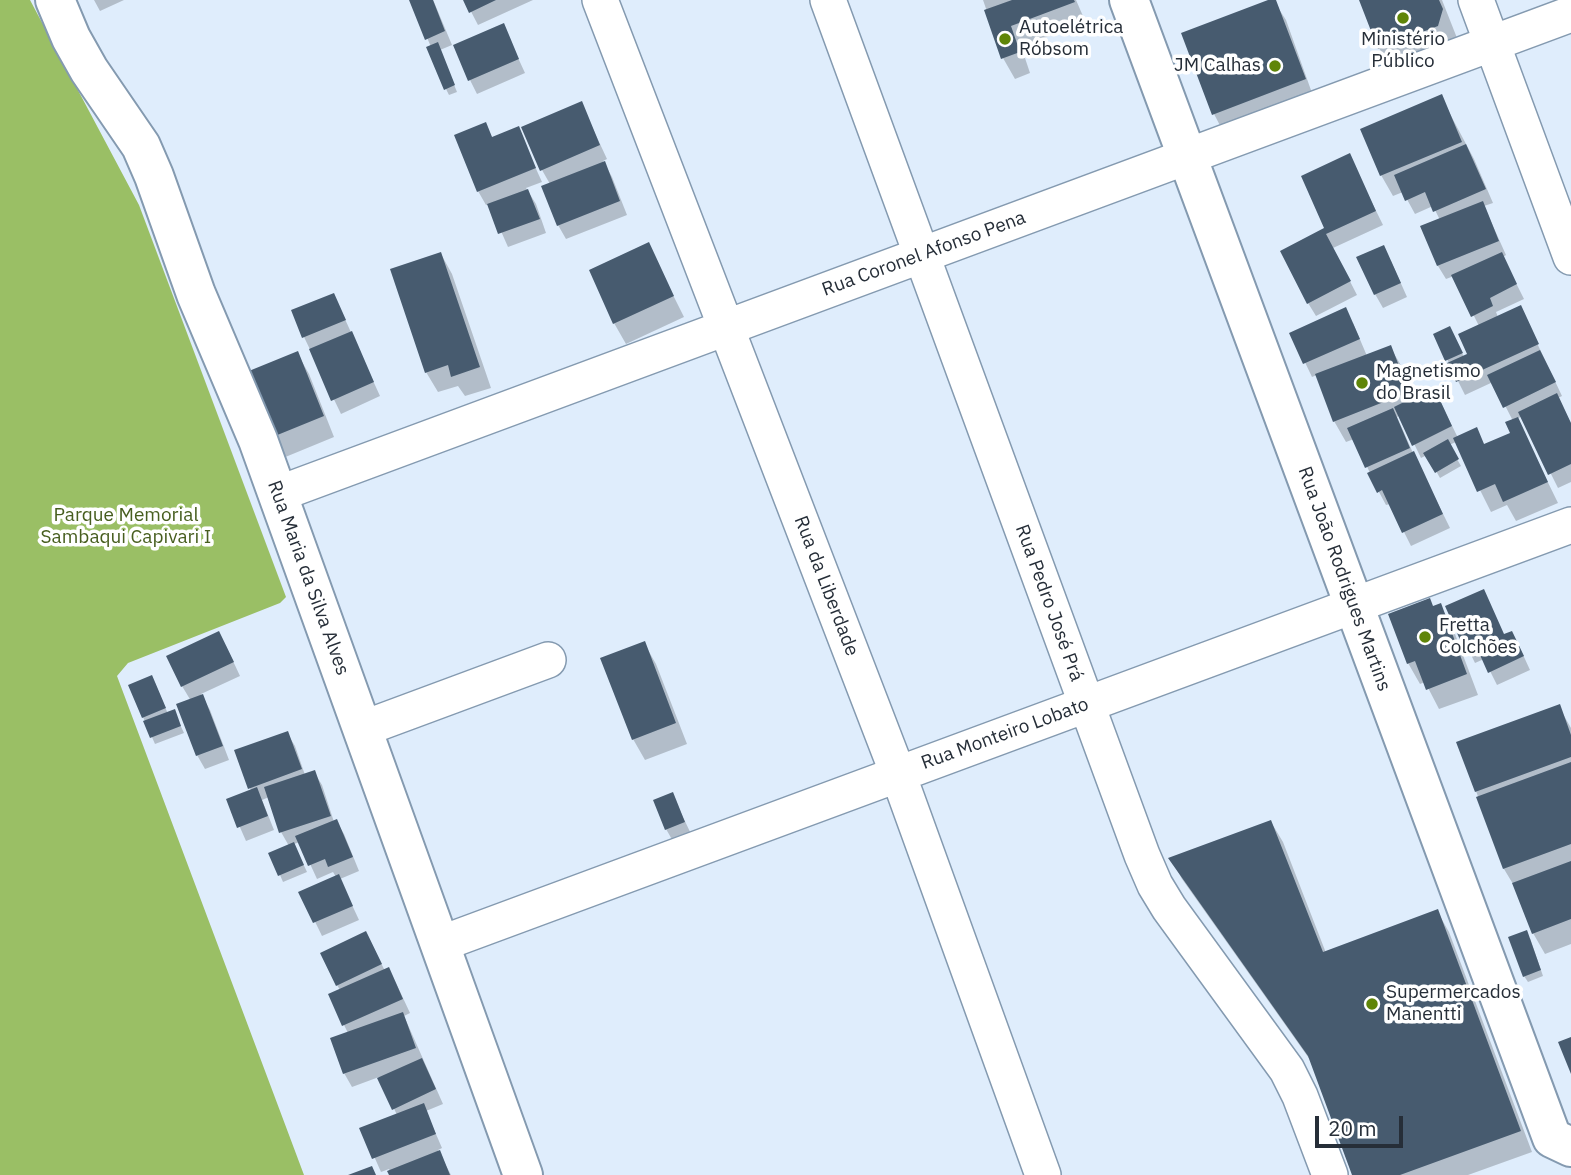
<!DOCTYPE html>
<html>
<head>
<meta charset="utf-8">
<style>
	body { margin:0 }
	#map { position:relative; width:1571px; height:1175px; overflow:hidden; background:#dfedfc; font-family:"IBM Plex Sans",sans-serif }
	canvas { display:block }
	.scale { position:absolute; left:1315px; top:1116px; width:88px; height:32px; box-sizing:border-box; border:4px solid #262e38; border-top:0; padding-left:9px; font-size:21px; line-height:24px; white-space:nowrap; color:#262e38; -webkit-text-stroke:5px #fff; paint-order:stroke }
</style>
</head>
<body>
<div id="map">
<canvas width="1571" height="1175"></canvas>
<div class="scale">20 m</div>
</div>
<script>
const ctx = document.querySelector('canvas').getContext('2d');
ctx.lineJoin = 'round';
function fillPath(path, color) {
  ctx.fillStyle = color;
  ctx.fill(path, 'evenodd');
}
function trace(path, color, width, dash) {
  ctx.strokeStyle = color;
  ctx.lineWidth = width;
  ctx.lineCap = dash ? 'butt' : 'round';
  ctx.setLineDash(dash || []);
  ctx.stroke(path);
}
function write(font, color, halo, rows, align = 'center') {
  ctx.font = font + ' "IBM Plex Sans",sans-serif';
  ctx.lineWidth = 7;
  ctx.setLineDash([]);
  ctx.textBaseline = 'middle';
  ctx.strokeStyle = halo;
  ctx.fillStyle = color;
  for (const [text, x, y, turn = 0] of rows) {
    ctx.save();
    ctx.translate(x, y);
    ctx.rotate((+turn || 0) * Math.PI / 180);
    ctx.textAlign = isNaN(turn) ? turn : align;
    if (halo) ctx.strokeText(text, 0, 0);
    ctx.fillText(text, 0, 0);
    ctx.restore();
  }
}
const forest = new Path2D(`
	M0,0H30L139,205L286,597L280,603L128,663L117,676L304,1175H0Z`);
const shadow = new Path2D(`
	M94,0H124L100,11Z
	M411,0H433L434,2L452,45L440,50L457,92L449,95L446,89L431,47Z
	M465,0H533L478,25Z
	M983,0H1076L1086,23L1021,46L1030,73L1015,79L1003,58Z
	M1273,0L1286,20L1312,93L1225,135L1214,114Z
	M1361,0H1442L1457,38L1395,75L1379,48Z
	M503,25L525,73L477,94L470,80Z
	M1441,97L1474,159L1493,203L1484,206L1506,255L1503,257L1524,299L1496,312L1498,317L1520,307L1562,396L1558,398L1571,424V482L1558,488L1522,416L1517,419L1558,503L1516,521L1507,505L1491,512L1456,442L1449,445L1461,466L1440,478L1427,455L1421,458L1400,415L1397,417L1413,453L1450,528L1411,546L1390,504L1386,505L1379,492L1354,439L1346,442L1334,421L1317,375L1312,377L1291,333L1353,323L1367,356L1390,347L1402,367L1414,399L1441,403L1458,438L1476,430L1485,446L1512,434L1513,421L1493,382L1465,395L1435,335H1453L1464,357L1469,355L1479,326L1454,276L1446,279L1438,266L1423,227L1440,220L1433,206L1415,214L1403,192L1393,196L1381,175Z
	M581,103L607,159L603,161L612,177L627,215L566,239L558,225L550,184L542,170Z
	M485,124L493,139L518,129L542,182L526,188L536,204L546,233L508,247L489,204L486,205L478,191Z
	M1349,156L1383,225L1333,248L1357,295L1316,316L1308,303L1327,229Z
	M648,245L684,317L626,344L614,323Z
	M441,254L452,274L491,388L465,396L458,386L438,392L426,372Z
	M1391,261L1407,297L1383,308L1375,294Z
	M334,295L380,396L341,414L304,337Z
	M297,353L309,374L334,437L283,458L272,437Z
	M1440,605L1452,626L1478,695L1439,709L1425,682L1420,684L1408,663L1434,608Z
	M1448,607L1505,636L1519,646L1530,670L1497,685L1484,659L1475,663Z
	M644,643L656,664L687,744L645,760L633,739Z
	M226,646L240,676L201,694L210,710L229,760L205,769L197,755L191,701L182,686Z
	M155,683L168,714L177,718L184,733L155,744L143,717Z
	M1559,707L1571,728V944L1545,954L1533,933L1516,889L1504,869L1476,791Z
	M287,733L295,746L305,775L314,772L322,785L334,822L336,821L344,834L359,871L340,879L359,920L322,936L301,893L336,877L333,872L317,879L300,842L294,844L307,872L283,882L271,854L289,846L281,832L269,797L262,800L274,830L246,841L228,800L251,791L250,788Z
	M672,794L692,836L674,843L666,829Z
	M1271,822L1283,842L1326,953L1437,911L1449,932L1532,1152L1468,1175H1354L1313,1064L1182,879L1171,859Z
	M1530,938L1543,976L1528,982L1524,976Z
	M373,947L385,971L389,969L396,983L410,1013L404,1016L443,1104L426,1111L442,1148L438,1150L451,1175H391L389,1169L381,1172L362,1129L397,1115L379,1077L352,1087L344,1073L348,1033L344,1025L340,990L337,985Z`);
const building = new Path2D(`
	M409,0H433L445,31L425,40Z
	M463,0H496L469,13Z
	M1012,0H1074L1075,2L1011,26L1020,52L1001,59L984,10Z
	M1268,0H1276L1306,79L1212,115L1181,33Z
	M1359,0H1439L1443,9L1438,26L1378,49Z
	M504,23L519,59L468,81L453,45Z
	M438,42L455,85L444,90L426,47Z
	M1442,94L1462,142L1380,176L1360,129Z
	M582,101L600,145L540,171L521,127Z
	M486,122L492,137L519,126L536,168L477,192L454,135Z
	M1466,144L1486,189L1433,212L1425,192L1405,201L1394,175Z
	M1350,153L1376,211L1326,234L1351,281L1307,304L1280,251L1324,228L1301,176Z
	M605,161L620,201L557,226L541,186Z
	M528,189L540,219L498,234L487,204Z
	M1483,201L1499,241L1437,266L1420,226Z
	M649,242L674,296L613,324L589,270Z
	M1384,245L1401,283L1374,295L1356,257Z
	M441,252L480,367L451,377L448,365L425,373L390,269Z
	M1502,252L1517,284L1490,298L1493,306L1471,317L1451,275Z
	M334,293L346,320L302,338L291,310Z
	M1521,305L1539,344L1456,382L1447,363L1467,354L1458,334Z
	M1346,307L1360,339L1303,364L1289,333Z
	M1450,326L1463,353L1445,361L1433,334Z
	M352,331L374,382L331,401L309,349Z
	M1391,345L1409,392L1333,422L1315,374Z
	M1540,350L1556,382L1503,408L1487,375Z
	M298,351L324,416L270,438L244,373Z
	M1434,387L1452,426L1412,446L1394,407Z
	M1557,393L1571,423V464L1548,475L1518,412Z
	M1393,408L1410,448L1365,468L1347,428Z
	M1518,417L1548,482L1503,502L1495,484L1477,492L1453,438L1477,427L1484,444L1510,433L1505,422Z
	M1448,439L1459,459L1435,473L1423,453Z
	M1414,451L1443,514L1402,533L1382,490L1377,493L1367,473Z
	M1484,589L1504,634L1512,631L1524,656L1488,673L1476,646L1465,651L1445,606Z
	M1430,598L1433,606L1441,603L1467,674L1426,690L1415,661L1407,664L1388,614Z
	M219,631L234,662L181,687L166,656Z
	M645,641L676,723L632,740L600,658Z
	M152,675L166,708L142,718L128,685Z
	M203,694L223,746L196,756L176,704Z
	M1560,704L1571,735V757L1475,792L1456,742Z
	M175,709L181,726L150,738L143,721Z
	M288,731L302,769L248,789L234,750Z
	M1571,762V844L1503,869L1476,797Z
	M315,770L331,816L279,833L264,787Z
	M257,787L268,816L237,828L226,799Z
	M673,792L685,822L665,830L653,800Z
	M337,819L353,857L328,867L325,859L308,866L295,836Z
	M1271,820L1323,952L1438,909L1521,1131L1400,1175H1352L1308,1056L1168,858Z
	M294,842L304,865L278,876L268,853Z
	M1571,861V919L1532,934L1512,883Z
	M339,874L353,906L313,923L298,892Z
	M1527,930L1541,970L1523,977L1508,937Z
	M366,931L382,964L336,986L320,953Z
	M389,967L403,999L342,1026L328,994Z
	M403,1012L416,1048L343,1074L330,1038Z
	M1571,1037V1074L1558,1042Z
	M422,1058L436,1089L392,1110L377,1078Z
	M424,1103L436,1134L372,1159L359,1128Z
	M440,1150L450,1175H389L387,1171Z
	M372,1166L376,1175H348Z`);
const street = new Path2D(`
	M600,0L898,774L1043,1175
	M828,0L1142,855L1155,885L1169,908L1287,1070L1300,1096L1330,1175
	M1476,0L1571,257
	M278,494L1571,14
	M362,729L548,660
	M440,944L1571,525`);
const secondary = new Path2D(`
	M55,0L71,38L89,70L141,146L154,176L196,294L258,440L523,1175
	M1129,0L1552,1138L1571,1147`);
const markers = [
	[1403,18,7,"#5f8508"],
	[1005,39,7,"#5f8508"],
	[1275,66,7,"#5f8508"],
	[1362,383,7,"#5f8508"],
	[1425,637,7,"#5f8508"],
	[1372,1004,7,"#5f8508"]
];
const poiNames = [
	["Autoelétrica",1019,28],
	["Róbsom",1019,50],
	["Ministério",1403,40,"center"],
	["Público",1403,62,"center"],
	["JM Calhas",1261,66,"right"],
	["Magnetismo",1376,372],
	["do Brasil",1376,394],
	["Fretta",1439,626],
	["Colchões",1439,648],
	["Supermercados",1386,993],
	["Manentti",1386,1015]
];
const streetNames = [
	["Rua Coronel Afonso Pena",924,254,-20],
	["Rua Maria da Silva Alves",308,578,70],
	["Rua João Rodrigues Martins",1344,579,70],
	["Rua da Liberdade",826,586,69],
	["Rua Pedro José Prá",1049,603,70],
	["Rua Monteiro Lobato",1005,734,-20]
];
const parkNames = [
	["Parque Memorial",126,516],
	["Sambaqui Capivari I",126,538]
];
fillPath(forest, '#9abf65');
fillPath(shadow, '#0003');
fillPath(building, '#475b6f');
trace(street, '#849ab0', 38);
trace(secondary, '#849ab0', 42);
trace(street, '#fff', 35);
trace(secondary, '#fff', 38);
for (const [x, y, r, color] of markers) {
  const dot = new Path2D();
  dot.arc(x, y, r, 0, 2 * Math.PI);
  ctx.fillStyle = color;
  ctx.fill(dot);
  trace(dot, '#fff', 2.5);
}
write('19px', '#262e38', '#fff', poiNames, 'left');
write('19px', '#262e38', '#fff', streetNames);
write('19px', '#475e1f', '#fff', parkNames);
</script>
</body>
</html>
